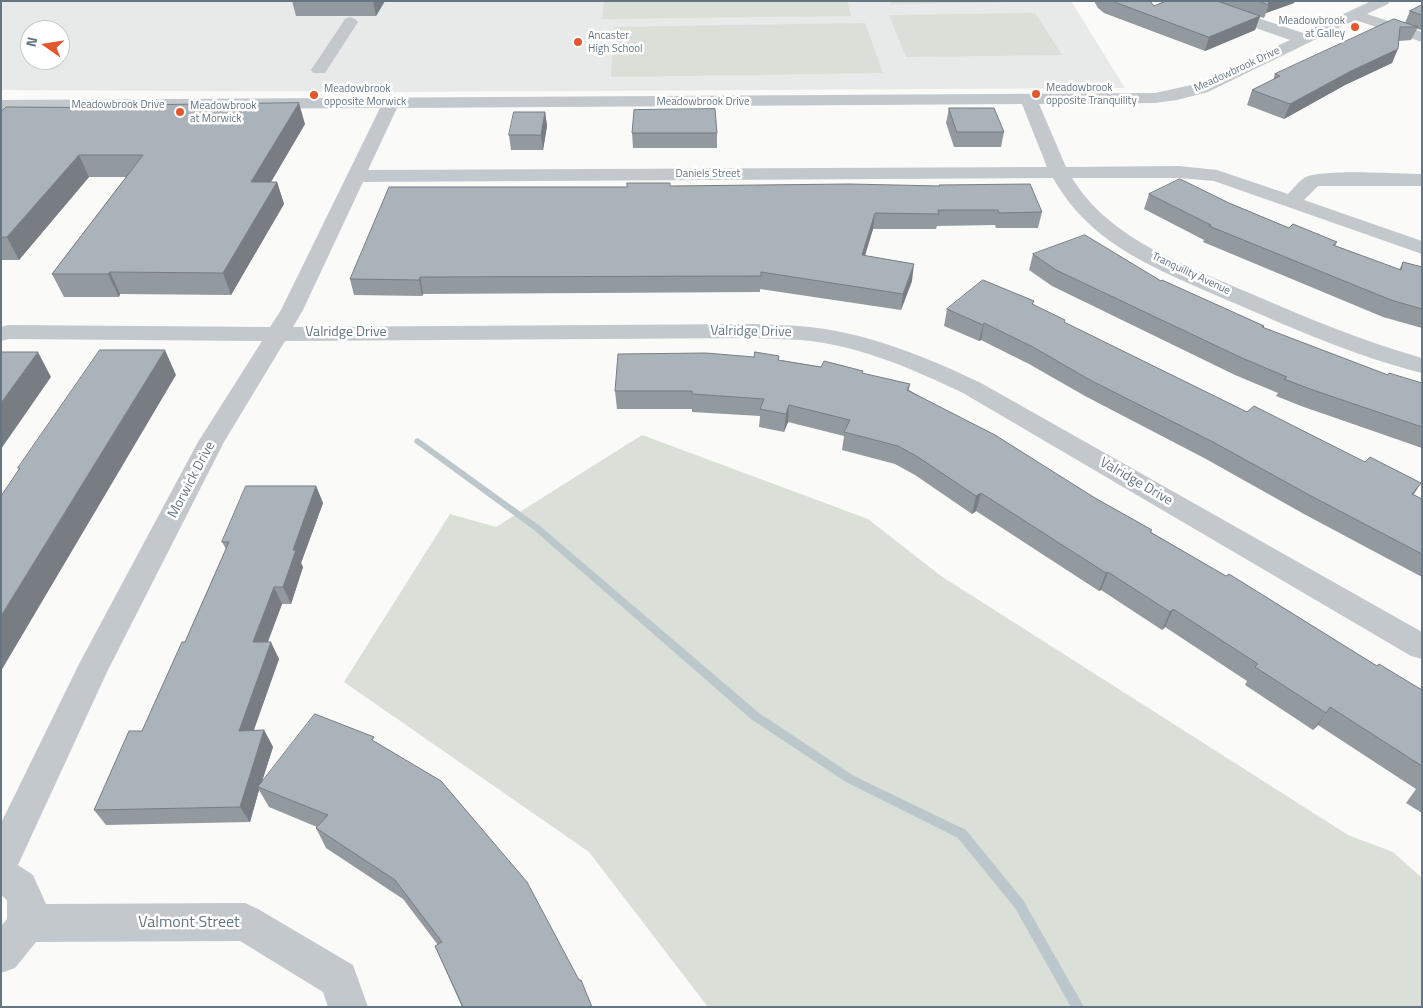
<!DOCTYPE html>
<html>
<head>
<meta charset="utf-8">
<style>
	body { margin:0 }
	#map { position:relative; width:1423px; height:1008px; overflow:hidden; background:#fafaf8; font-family:"Titillium Web",sans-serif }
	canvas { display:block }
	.frame { position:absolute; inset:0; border:2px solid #657683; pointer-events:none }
	.north { position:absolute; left:20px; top:20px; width:50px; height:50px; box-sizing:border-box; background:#fff; border:1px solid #c1c8cd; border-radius:50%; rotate:283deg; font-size:14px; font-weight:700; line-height:20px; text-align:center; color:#657683 }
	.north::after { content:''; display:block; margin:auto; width:18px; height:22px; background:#e4572e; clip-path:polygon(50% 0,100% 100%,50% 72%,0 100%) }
</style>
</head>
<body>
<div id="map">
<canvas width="1423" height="1008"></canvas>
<div class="frame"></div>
<div class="north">N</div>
</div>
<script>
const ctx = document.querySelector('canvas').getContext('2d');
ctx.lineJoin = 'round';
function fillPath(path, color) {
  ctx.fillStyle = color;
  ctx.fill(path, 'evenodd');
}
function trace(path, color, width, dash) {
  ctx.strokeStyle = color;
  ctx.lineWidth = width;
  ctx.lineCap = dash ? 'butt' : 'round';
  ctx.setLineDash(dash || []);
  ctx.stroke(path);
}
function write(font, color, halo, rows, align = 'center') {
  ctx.font = font + ' "Titillium Web",sans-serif';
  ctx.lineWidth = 5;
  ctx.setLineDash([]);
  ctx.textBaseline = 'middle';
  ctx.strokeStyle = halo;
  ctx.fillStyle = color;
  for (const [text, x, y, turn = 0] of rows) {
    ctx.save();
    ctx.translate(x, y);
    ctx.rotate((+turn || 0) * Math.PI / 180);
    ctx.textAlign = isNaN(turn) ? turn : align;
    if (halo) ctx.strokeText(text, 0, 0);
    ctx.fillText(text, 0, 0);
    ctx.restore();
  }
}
const built = new Path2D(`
	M1,1H1071L1125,88L401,92L1,90ZM30,30H60V60H30Z`);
const green = new Path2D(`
	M604,1H847L851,16L602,19Z
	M890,1H1019L1020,2L891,4Z
	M1035,13L1062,55L906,57L889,15Z
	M865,23L883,73L611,77L614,27Z
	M642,435L868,519L941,576L1348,835L1393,852L1422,878V1007H708L589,852L344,682L450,514L496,527Z`);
const stream = new Path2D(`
	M418,438L540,526L759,713L854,776L966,830L1023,900L1084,1007H1071L1015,908L958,838L846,782L751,719L534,530L415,443L414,441L415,439Z`);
const minor = new Path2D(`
	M1185,1H1207L1303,33L1371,1H1390L1388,4L1367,14L1422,32V42L1355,20L1208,92L1177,100L1155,103L1039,104L1066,167L1179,166L1217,170L1288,194C1293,189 1298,182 1304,178C1319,168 1400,174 1422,174V186H1318L1304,200L1422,241V254L1214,181L1179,178H1072C1109,239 1185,265 1247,292C1305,317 1362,341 1422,358V373C1354,356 1290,327 1227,300C1184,281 1139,264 1102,235C1082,219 1066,201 1053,178L363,182L303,310L293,327L753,324C772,325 791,325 810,327C870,334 927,357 981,383L1422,632V659L1411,656L963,393C915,370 865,348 811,341C792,339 772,339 753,338L285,341L224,442L107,672L18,865L33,875L46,904L245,903L258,909L353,965L368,1007H328L323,992L240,941L36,942L15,968L1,973V926L7,919V900L1,895V823L80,662L198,442L262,341L9,339L1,341V327L8,325L270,327L281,310L380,108L1,110V100L1155,93L1196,84L1290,40L1187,4ZM1022,104L1047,167L368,170L397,108Z
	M350,17L355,19L358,22L327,70L325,73H313L311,70L345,19Z`);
const wall = new Path2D(`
	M292,1H385L376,16H296Z
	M1094,1H1150L1154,6L1166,1H1295L1294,3L1266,13L1264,18L1260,17L1255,30L1205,51L1104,13L1098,8Z
	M1422,5V30L1417,29L1411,40L1399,41L1392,63L1345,85L1284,119L1247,105L1252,90L1273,80L1275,74L1405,23L1410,11Z
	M949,108L1004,132L1001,147H954L946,123Z
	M1,112L305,124L271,182H277L284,204L231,295L120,294L119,297H64L52,274L126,177H89L19,260H1Z
	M545,112L547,126L543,150H511L509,135Z
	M632,133H717V148H633Z
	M939,185L1042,212L1038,228H996L995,225L937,226L936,229H873L865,256L912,281L901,310L760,289V292L423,294L422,296L354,295L350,279L670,186H939Z
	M1149,194L1229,203L1289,228L1337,242L1335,246L1399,270L1403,262L1422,267V328L1383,317L1203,242L1204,240L1144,209Z
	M1033,254L1161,281L1264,326L1263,328L1388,375L1422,383V448L1301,406L1276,396L1278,393L1235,375L1052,286L1029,270Z
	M1034,301L1033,304L1064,323L1422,499V577L1304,514L1206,459L1085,396L1029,364L981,340L979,341L944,326L947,309Z
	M779,360L863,374L910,384L909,390L1095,498L1152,530L1151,532L1377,666L1422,690V813L1406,803L1416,789L1318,725L1313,730L1245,685L1247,681L1165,627L1162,630L1101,590L1099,591L976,511L972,514L915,475L895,464L842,450L844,436L788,422L784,432L759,427L760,416L692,412V409H617L615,391Z
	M316,486L323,503L301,563L303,567L291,604H282L268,642L279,659L253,730H264L273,747L262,781L376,742L592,1007H462L435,946L438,945L403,899L326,848L316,828L317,827L269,807L259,790L250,822L106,825L94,810L142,731L185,642L226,549L222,542Z`);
const shadedWall = new Path2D(`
	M373,1H385L376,16Z
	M1267,1H1295L1294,3L1266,13L1269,5Z
	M1260,16L1255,30L1205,51L1209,37Z
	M1398,49L1392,63L1345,85L1284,119L1290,104L1351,71Z
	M299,103L305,124L258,204L251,182Z
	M545,112L547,126L543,150L541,135Z
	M79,155L89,177L19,260L7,237Z
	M277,182L284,204L231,295L223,273Z
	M875,213L873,229L860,271L862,255Z
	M914,264L912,281L901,310L903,294Z
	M110,272L120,294L119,297L108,274Z
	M420,277L423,294L422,296L419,280Z
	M984,323L981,340L979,341L983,325Z
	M165,350L176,375L1,671V616Z
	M38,352L51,377L1,449V403Z
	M789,405L788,422L784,432L786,414Z
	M1421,483L1410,500L1412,494Z
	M316,486L323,503L301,563L303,567L291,604L283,587L293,550Z
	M981,493L976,511L972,514L976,496Z
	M1108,572L1101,590L1099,591L1106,573Z
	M274,587L282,604L261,659L253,642Z
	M1173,609L1165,627L1162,630L1170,612Z
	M271,642L279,659L248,747L239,731Z
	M1330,707L1318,725L1313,730L1326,713Z
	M264,730L273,747L260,788L258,787L259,790L250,822L240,807Z`);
const building = new Path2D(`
	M1112,1H1150L1154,6L1166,1H1217L1260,16L1209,37Z
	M1259,1H1268L1269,5Z
	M1422,5V15L1410,11Z
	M1394,19L1418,27H1400L1398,49L1351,71L1290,104L1252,90L1280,76L1275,74Z
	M299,103L251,182H277L223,273L110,272L108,274H52L143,155H79L7,237H1V112L6,107L151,108L153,105Z
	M949,108H994L1004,132H957Z
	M715,109L717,133H632L634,110Z
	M514,112H545L541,135H509Z
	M1180,179L1229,203L1289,228L1293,224L1337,242L1333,245L1401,270L1403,262L1422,267V309L1391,300L1209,226L1211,225L1149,194Z
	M627,183H670V186L849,184L940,186L939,185L1030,184L1042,212L999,213L998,210H938L939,214L875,213L862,255L914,264L903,294L761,272V276L420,277L419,280L350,279L389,187H627Z
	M1085,235L1161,281L1162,280L1264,326L1262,327L1388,375L1389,373L1422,383V427L1310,389L1284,379L1287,377L1242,358L1056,270L1033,254Z
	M983,280L1034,301L1032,304L1065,320L1064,322L1247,412L1254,406L1365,462L1370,457L1421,483L1412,494L1422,499V554L1313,497L1213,442L1090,380L1033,347L984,323L983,325L947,309Z
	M100,350H165L1,616V496L20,468H18Z
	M1,352H38L1,403Z
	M755,352L779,356L778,360L821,367L824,361L863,371L862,373L910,384L907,390L995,435L1095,498L1152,530L1150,532L1226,576L1229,574L1377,666L1379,664L1422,690V766L1330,707L1326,713L1255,667L1258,664L1173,609L1170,612L1108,572L1106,573L981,493L976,496L918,457L898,446L844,432L850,420L789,405L786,414L760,409L764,399L692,394V391H615L618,354L706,353L754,357Z
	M246,486H316L293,550H296L283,587H274L253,642H271L239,731L264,730L240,807L94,810L129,731H142L182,642H185L229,542H222Z
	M315,714L374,737L372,740L441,781L527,882L579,980H581L592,1007H463L435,946L442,942L395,880L316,828L328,815L258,787Z`);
const markers = [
	[1355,27,5,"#e4572e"],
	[578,42,5,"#e4572e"],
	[1036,94,5,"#e4572e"],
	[314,95,5,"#e4572e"],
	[180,112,5,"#e4572e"]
];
const farPoinames = [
	["Meadowbrook",1345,21,"right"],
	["at Galley",1345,34,"right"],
	["Ancaster",588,36],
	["High School",588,49],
	["Meadowbrook",1046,88],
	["opposite Tranquility",1046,101],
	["Meadowbrook",324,89],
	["opposite Morwick",324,102],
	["Meadowbrook",190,106],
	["at Morwick",190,119]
];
const farStreetnames = [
	["Meadowbrook Drive",1237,70,-25],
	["Meadowbrook Drive",703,102],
	["Meadowbrook Drive",118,105],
	["Daniels Street",708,174],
	["Tranquility Avenue",1191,274,25]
];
const streetNames = [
	["Valridge Drive",751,332,1],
	["Valridge Drive",346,333],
	["Morwick Drive",192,480,-62],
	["Valridge Drive",1136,482,30]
];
const nearStreetnames = [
	["Valmont Street",189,923]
];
fillPath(built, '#e8e9e9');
fillPath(green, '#dadfd7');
fillPath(stream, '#bbc7cb');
fillPath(minor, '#c3c8cc');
fillPath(wall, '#929a9f');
fillPath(shadedWall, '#777d82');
fillPath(building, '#aab3b9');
trace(building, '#777d82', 1);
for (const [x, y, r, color] of markers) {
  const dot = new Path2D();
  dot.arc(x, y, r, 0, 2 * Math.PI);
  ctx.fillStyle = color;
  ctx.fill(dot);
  trace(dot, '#fff', 2);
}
write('11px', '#657683', '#fff', farPoinames, 'left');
write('11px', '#657683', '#fff', farStreetnames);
write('14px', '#657683', '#fff', streetNames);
write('16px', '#657683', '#fff', nearStreetnames);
</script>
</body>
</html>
